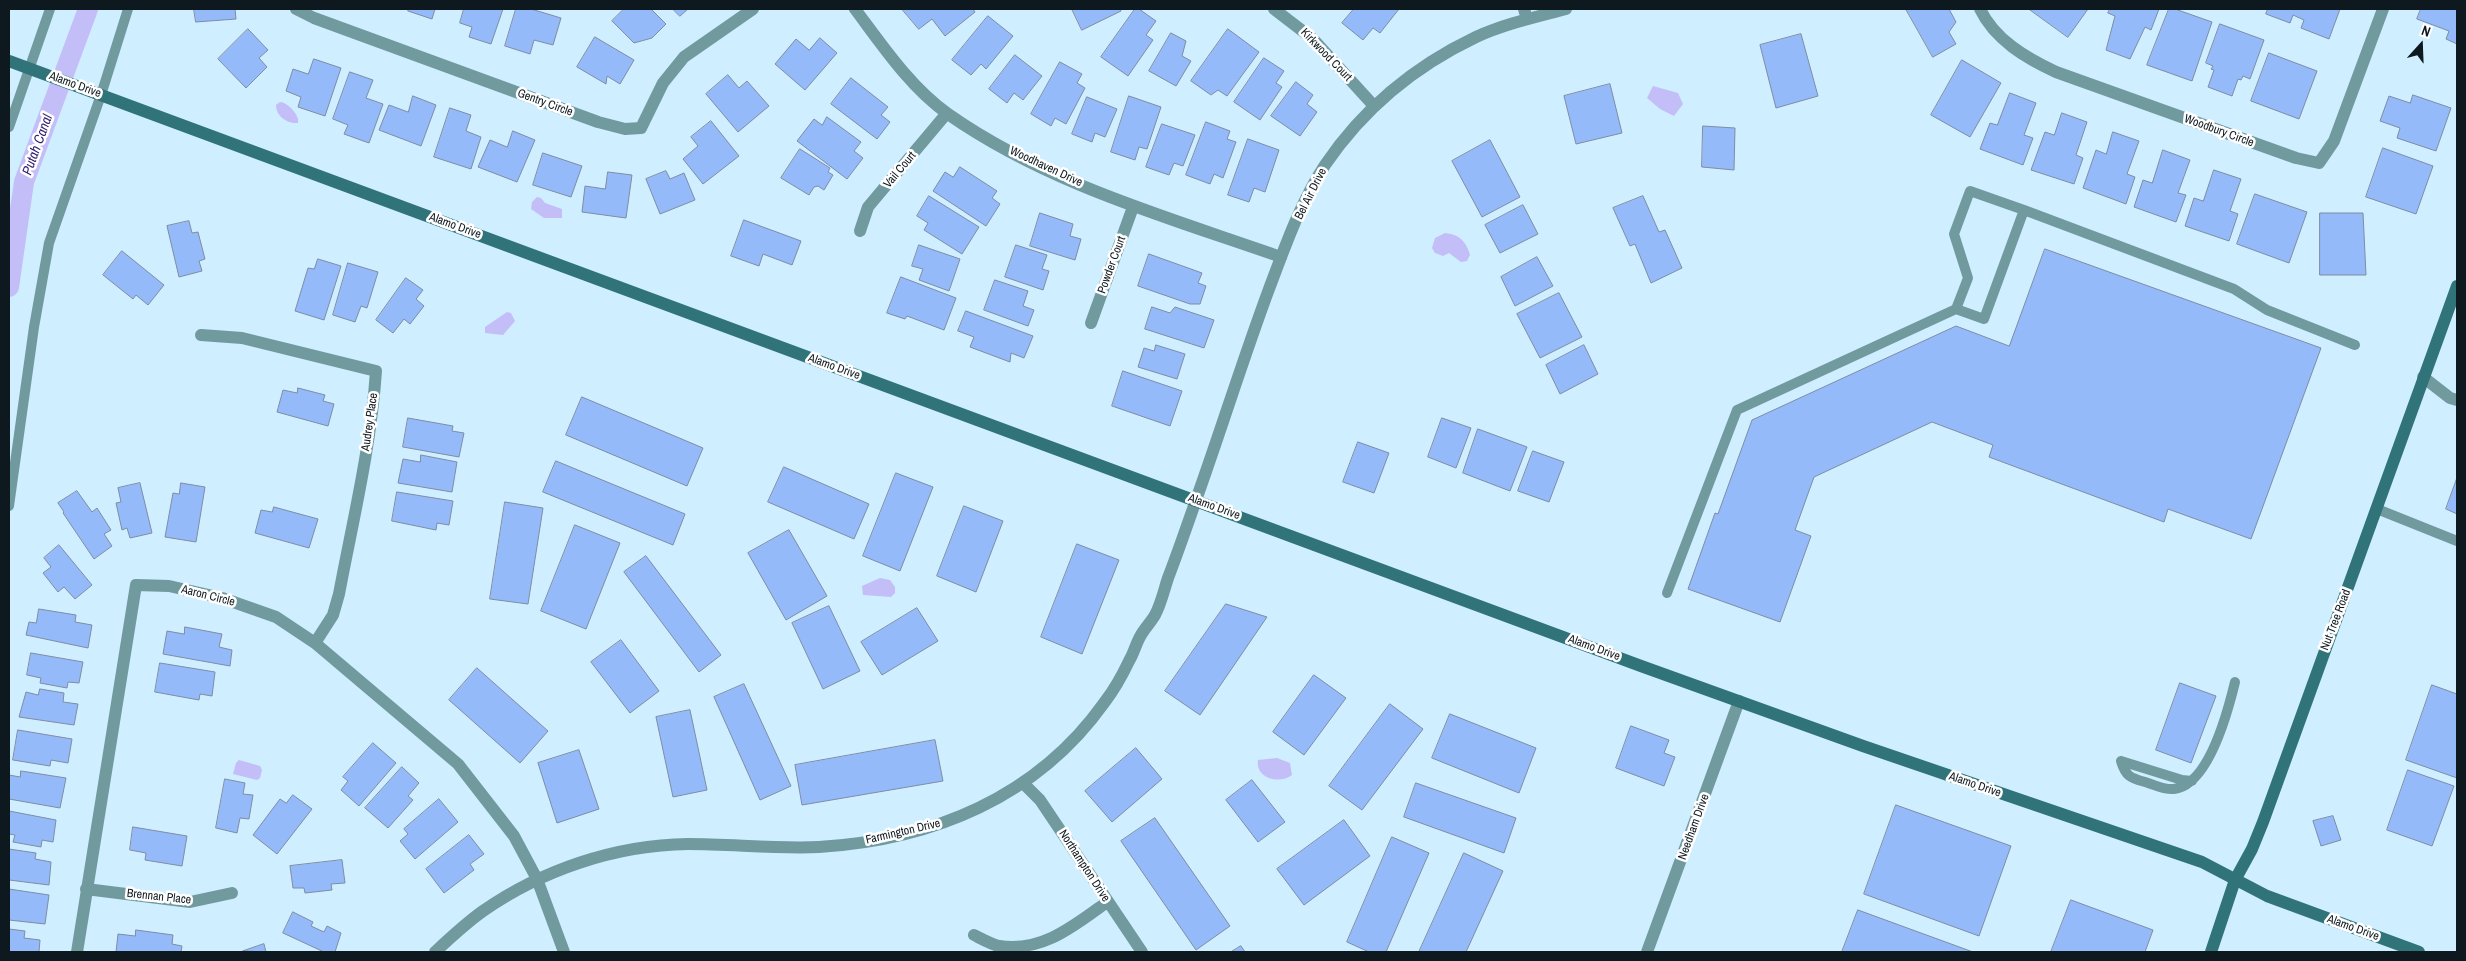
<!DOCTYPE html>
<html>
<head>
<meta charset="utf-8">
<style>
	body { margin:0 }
	#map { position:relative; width:2466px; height:961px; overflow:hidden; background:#cfeeff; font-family:"Archivo Narrow",sans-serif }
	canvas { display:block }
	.frame { position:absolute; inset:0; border:10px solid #0e191f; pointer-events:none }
	.north { position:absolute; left:2396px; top:20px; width:50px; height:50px; -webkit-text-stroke:4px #fff; paint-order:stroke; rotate:20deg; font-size:14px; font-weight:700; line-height:20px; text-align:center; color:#0e191f }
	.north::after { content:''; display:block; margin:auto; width:18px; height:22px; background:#0e191f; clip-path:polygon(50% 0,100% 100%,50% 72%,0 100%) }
</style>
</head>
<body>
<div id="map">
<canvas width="2466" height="961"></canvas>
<div class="frame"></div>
<div class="north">N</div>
</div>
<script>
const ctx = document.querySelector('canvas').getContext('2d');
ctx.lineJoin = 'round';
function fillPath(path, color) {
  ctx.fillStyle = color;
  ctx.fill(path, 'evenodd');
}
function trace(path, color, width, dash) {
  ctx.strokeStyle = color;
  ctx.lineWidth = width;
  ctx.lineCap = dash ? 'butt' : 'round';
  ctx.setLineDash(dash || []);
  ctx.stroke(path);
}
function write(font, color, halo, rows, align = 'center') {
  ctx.font = font + ' "Archivo Narrow",sans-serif';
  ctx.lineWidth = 5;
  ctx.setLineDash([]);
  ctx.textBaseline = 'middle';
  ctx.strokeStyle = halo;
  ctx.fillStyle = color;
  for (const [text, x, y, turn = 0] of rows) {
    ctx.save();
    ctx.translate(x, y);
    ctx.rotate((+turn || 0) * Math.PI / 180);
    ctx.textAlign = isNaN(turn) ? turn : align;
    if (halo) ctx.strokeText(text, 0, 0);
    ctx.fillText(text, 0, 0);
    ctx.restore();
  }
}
const water = new Path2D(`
	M1653,86L1678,93L1683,104L1674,116L1660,109L1647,98Z
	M280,102C287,102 300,115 298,123C287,124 276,116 276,105Z
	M537,197L541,198L545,203L562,209V218H544L531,209L532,202Z
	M1445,233C1459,234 1466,241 1470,255L1467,261L1461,262L1449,253L1443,256L1435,253L1432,248L1435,238Z
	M507,312L511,313L515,321L503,335L485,333V327Z
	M880,578L890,580L895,587V593L891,597L863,595L862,586Z
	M1277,758L1290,763L1292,775C1279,785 1255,778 1258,760Z
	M239,760L260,766L262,770L260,778L257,780L233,774L236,763Z`);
const canal = new Path2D(`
	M9,287L24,182L88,9`);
const building = new Path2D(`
	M194,9H235L236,19L196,22Z
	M409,9H435L432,19L408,11Z
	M464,9H503L491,44L469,37L472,27L460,23Z
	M516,9H531L561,18L553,45L534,40L530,54L505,46Z
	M624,9H651L666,24L652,38L634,43L612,21Z
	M673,9H688L680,16Z
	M902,9H973L975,12L945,36L932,19L919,29Z
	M1072,9H1120L1121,11L1082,30Z
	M1135,9H1139L1156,21L1146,35L1153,40L1128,76L1101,57Z
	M1354,9H1399L1380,33L1373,28L1363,40L1342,23Z
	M1906,9H1949L1956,22L1949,32L1956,44L1933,57Z
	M2029,9H2088L2068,37Z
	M2110,9H2159L2151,30L2145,27L2130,59L2106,50L2115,16L2108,13Z
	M2169,9H2175L2212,22L2192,81L2147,65Z
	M2268,9H2340L2329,39L2301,28L2304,20L2293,15L2290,23L2266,14Z
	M2421,9H2457V44L2446,39L2449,31L2417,19Z
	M988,16L1013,36L986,69L981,64L971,75L952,60Z
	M2220,24L2264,40L2250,79L2243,76L2241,80L2238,79L2232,96L2208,87L2214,70L2211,69L2213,66L2206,63Z
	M248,29L268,50L259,58L267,67L246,88L218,59Z
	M1228,29L1259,52L1227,96L1218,90L1211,95L1191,81Z
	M1171,33L1186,41L1182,56L1191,61L1176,86L1149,71Z
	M1801,34L1818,96L1776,108L1760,45Z
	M595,37L634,60L620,84L607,76L606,84L577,67Z
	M820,38L837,53L805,90L775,64L796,39L809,50Z
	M2269,53L2317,71L2299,119L2251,101Z
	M1015,55L1042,76L1023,100L1014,93L1007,103L989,89Z
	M1264,58L1284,71L1276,83L1282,87L1260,120L1234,102Z
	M314,59L341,68L325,116L298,107L301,97L286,91L293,69L308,74Z
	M1962,60L2001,83L1970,137L1931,115Z
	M1060,62L1082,74L1077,83L1085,88L1066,124L1055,118L1051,126L1031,114Z
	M350,72L373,80L366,98L383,104L369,143L344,134L348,125L333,119Z
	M728,75L739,88L747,81L769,106L738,132L706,94Z
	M851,78L888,107L881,115L890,122L877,139L831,104Z
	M1296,82L1313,95L1307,104L1317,112L1300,136L1271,116Z
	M1610,84L1622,133L1576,144L1564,96Z
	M2010,93L2036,103L2024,135L2033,138L2023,165L1980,149L1990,123L1997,125Z
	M2413,95L2451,108L2436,151L2397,138L2400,128L2380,121L2389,96L2410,103Z
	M413,96L436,105L421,146L379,130L389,105L408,112Z
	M1129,96L1161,107L1147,149L1139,147L1135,160L1111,152Z
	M1087,97L1117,109L1105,137L1095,133L1092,142L1072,134Z
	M450,108L471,115L466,131L481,137L471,169L434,157Z
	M2062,113L2087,122L2076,155L2083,158L2074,184L2031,170L2045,132L2054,135Z
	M827,117L861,142L854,151L863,158L847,179L797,141L814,119L822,125Z
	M711,121L739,156L703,184L683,159L698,146L691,137Z
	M1206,122L1230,131L1227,139L1236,142L1223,178L1214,174L1210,184L1186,175Z
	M1162,124L1195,135L1183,166L1174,163L1169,175L1146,167Z
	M1703,126L1735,128L1734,170L1702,167Z
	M513,131L535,140L517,182L478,167L490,140L507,147Z
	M2113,132L2139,141L2127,174L2135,177L2126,204L2083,188L2096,150L2106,154Z
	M1248,139L1279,150L1265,192L1254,188L1249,202L1228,195Z
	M1490,140L1520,197L1482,217L1452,161Z
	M2383,148L2433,166L2416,214L2366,197Z
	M800,149L830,168L828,172L833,175L824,190L818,186L814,187L809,195L781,178Z
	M2163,150L2190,160L2178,193L2186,195L2176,222L2134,207L2143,180L2152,183Z
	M543,153L582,166L571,197L533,185Z
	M960,167L997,191L992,198L1000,204L986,226L933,191L945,172L953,177Z
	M2214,170L2241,179L2230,211L2238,214L2229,241L2185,226L2194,198L2203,201Z
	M666,171L670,179L684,173L695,200L660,214L646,179Z
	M608,172L632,175L626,218L582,212L585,186L605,189Z
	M2255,194L2307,212L2289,263L2237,244Z
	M929,196L979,227L962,254L924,230L928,223L917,216Z
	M1643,196L1659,232L1665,230L1682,268L1651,283L1635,244L1630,246L1613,208Z
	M1523,205L1538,234L1500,253L1485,225Z
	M1040,213L1073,224L1070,236L1081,239L1075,260L1030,246Z
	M2320,213H2363L2366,275H2320Z
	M744,220L801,241L792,265L763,254L759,266L731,256Z
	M189,221L192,233L198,232L205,259L199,261L202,271L179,277L167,226Z
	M919,245L960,259L949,291L919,280L923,269L912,266Z
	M1016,245L1047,255L1042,269L1049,271L1043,290L1005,277Z
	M2045,249L2321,348L2251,539L2168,509L2164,522L1989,457L1993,445L1932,422L1814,477L1795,530L1811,536L1780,622L1688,589L1715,513L1718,514L1752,420L1956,326L2009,346Z
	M122,251L164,285L148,305L136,295L133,299L103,275Z
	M1149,254L1202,273L1198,283L1206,286L1200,304H1190L1138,286Z
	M1537,257L1553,286L1515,306L1501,277Z
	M318,259L341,266L324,320L295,311L308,268L314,269Z
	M348,263L378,272L367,308L361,306L355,322L333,315Z
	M901,277L956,298L944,330L907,316L905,319L887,313Z
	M406,278L423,290L416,299L424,306L410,324L404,319L393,333L376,320Z
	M995,280L1028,291L1023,306L1034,310L1028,326L984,310Z
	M1559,293L1582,337L1540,358L1517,314Z
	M1152,307L1170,313L1175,307L1214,320L1204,348L1145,329Z
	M966,311L1033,336L1024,358L1011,353L1010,362L970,347L974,337L958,331Z
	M1156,345L1185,354L1177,379L1138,367L1144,348L1154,351Z
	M1584,345L1598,374L1560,394L1546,365Z
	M1123,371L1182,391L1170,426L1112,406Z
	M298,388L325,395L323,401L334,404L328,426L277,412L283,390L297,393Z
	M582,397L703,448L687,486L566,435Z
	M408,418L453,426L452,431L464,433L459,457L403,447Z
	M1442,418L1471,428L1456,468L1428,457Z
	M1478,429L1527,447L1510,491L1463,473Z
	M1358,442L1389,453L1374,493L1343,482Z
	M1533,451L1564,462L1549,502L1518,491Z
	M421,455L457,462L452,492L398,483L403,459L420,462Z
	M556,461L685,514L673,545L543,492Z
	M784,467L869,504L854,539L768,502Z
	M896,473L933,487L900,571L863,556Z
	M2457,478V514L2446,509Z
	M140,483L152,533L130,538L127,528L122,530L116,503L121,502L118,488Z
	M181,483L205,487L196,542L165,537L173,493L179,494Z
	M77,491L92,512L97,508L111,530L104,534L112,546L94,559L63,513L64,512L58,503Z
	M397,492L453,501L449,525L437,523L436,530L392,521Z
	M505,502L543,508L528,604L490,599Z
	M964,506L1003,521L976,592L937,576Z
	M274,507L318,519L309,548L255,533L261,510L272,512Z
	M575,525L620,543L586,629L541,611Z
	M789,530L827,596L786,620L748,553Z
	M1077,544L1119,560L1082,654L1041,637Z
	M59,545L92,585L75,599L64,587L58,592L43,573L51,567L44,558Z
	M646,556L721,655L699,672L624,572Z
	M1226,604L1267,617L1200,715L1165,691Z
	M829,606L860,671L823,689L792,623Z
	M917,608L938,641L882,675L861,642Z
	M39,609L76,615L75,622L92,625L88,648L26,635L29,622L36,623Z
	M185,627L222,634L219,647L232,650L230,666L163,654L167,631L184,634Z
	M621,640L659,691L630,713L591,662Z
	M31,653L83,662L79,683L68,682L67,688L40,683L41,678L27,675Z
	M160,663L215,672L212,696L200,694L199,700L155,692Z
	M477,668L548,731L520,763L449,700Z
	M1314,675L1346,698L1304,755L1273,732Z
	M2180,683L2216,696L2191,763L2156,750Z
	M744,684L791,786L760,800L714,697Z
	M2432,685L2457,694V778L2406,760Z
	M40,689L64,693L63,702L78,704L74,725L19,717L26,692L38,695Z
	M1390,704L1423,729L1362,810L1329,786Z
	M690,710L707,790L673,797L656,717Z
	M1450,714L1536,748L1519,793L1432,758Z
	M1631,726L1669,740L1664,753L1675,757L1664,786L1616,768Z
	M18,730L72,739L68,763L51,760L50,766L13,760Z
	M935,740L943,781L802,805L795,765Z
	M373,743L396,763L359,806L341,790L348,781L343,777Z
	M1136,748L1162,779L1112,822L1085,791Z
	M579,750L599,809L557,823L538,763Z
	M402,767L419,783L408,796L413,800L388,828L365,808Z
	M2408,770L2454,786L2432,846L2387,830Z
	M21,771L66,778L60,808L9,799V775L20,777Z
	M225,779L245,783L243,794L253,795L249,819L240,818L237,833L216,828Z
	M1252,780L1285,822L1258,842L1226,800Z
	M1416,783L1516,818L1504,853L1404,817Z
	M293,795L312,809L277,854L253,835L280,799L286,803Z
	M439,799L458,822L415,859L400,841L408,834L404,829Z
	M1896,805L2011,846L1979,936L1864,894Z
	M9,811L56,820L53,842L42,840L41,847L13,842L15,835L9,834Z
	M2333,816L2341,840L2321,846L2313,821Z
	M1155,818L1230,926L1196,950L1121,841Z
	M1344,820L1370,856L1304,905L1277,869Z
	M133,827L187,836L182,866L145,860L146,853L130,850Z
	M469,835L484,854L470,864L474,870L444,893L426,869Z
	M1392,837L1429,853L1386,952H1369L1347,942Z
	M9,849L36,853L35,859L51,862L49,885L9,880Z
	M1464,853L1503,871L1466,952H1419Z
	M342,860L345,883L331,884L332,890L305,893L304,888H293L290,866Z
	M9,889L49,895L45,924L9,920Z
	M2071,900L2153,930L2145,952H2051Z
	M1858,910L1973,952H1842Z
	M293,912L313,922L311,926L324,932L327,926L341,933L335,952H324L283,933Z
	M9,929L25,931L24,938L40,940L39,952H9Z
	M136,930L173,935L172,944L182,946L181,952H116L118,934L135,936Z
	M264,944L266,952L243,951Z
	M1241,946L1245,952H1231Z`);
const service = new Path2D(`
	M9,127L50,9
	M1956,309L1968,278L1954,234L1970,191L2024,210
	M9,506L34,327L49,243L101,95L128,9
	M2377,509L2457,541
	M1667,593L1737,410L1956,309L1984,319L2024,210L2234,289L2267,310L2355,345
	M2121,761C2126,778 2132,778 2148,783C2157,786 2165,790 2174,789C2209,785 2228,711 2235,682
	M2121,761L2182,780L2192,781`);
const minor = new Path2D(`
	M296,9L314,18L598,122L625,129L641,128L663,83L684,57L753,9
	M855,9C882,45 910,87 948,114C1048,184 1167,217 1281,257
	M1274,9L1313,39L1374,106
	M1524,9L1527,19
	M1980,9C1995,40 2026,58 2056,72L2296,158L2319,163L2334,141L2383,9
	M860,231L868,207L947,113
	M1091,323L1133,207
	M201,335L242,338L376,371C371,446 353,520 339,594L333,615L315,643
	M2423,377L2450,398L2457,400
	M1023,783L1040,800L1142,952
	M86,889L190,902L232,893
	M974,935C982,939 991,944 999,946C1042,953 1075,925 1107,902
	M77,952L136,585L169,586L222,598L276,617L315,643L458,764L514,836L537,879L564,952
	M435,952C450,938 466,923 483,911C542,870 615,845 688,844C732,844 776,849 819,847C933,840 1037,797 1104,703C1114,690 1122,676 1129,661C1134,653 1136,643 1141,635C1145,628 1151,622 1155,615C1161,604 1164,590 1168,578C1178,552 1187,526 1196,500
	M1647,952L1739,701`);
const tertiary = new Path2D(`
	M1196,500C1221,430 1243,359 1269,289C1285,247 1300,203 1325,165C1363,109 1415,66 1476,37C1504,24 1536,17 1566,9`);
const secondary = new Path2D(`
	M9,61L1641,666L1863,746L2202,862L2267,896L2419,952
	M2211,952L2235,880L2252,849L2263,822L2457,286`);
const streetNames = [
	["Kirkwood Court",1326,55,46],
	["Alamo Drive",75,85,20],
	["Gentry Circle",545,103,20],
	["Woodbury Circle",2219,131,20],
	["Woodhaven Drive",1046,167,25],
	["Vail Court",900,170,-50],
	["Bel Air Drive",1311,194,-63],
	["Alamo Drive",455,226,20],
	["Powder Court",1112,265,-70],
	["Alamo Drive",834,367,20],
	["Audrey Place",370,422,-82],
	["Alamo Drive",1214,507,20],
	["Aaron Circle",208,596,14],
	["Nut Tree Road",2336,620,-69],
	["Alamo Drive",1594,648,20],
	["Alamo Drive",1975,785,19],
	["Needham Drive",1694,827,-70],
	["Farmington Drive",903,832,-13],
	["Northampton Drive",1084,866,57],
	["Brennan Place",159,897,6],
	["Alamo Drive",2353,928,20]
];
const waterNames = [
	["Putah Canal",38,145,-70]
];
fillPath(water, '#c3bef7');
trace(canal, '#c3bef7', 20);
fillPath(building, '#94bafa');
trace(building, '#7e8ca4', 1);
trace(service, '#719a9e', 10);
trace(minor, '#719a9e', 12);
trace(tertiary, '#719a9e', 12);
trace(secondary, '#307379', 12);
write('12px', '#0e191f', '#fff', streetNames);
write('italic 14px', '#352271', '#fff', waterNames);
</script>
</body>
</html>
